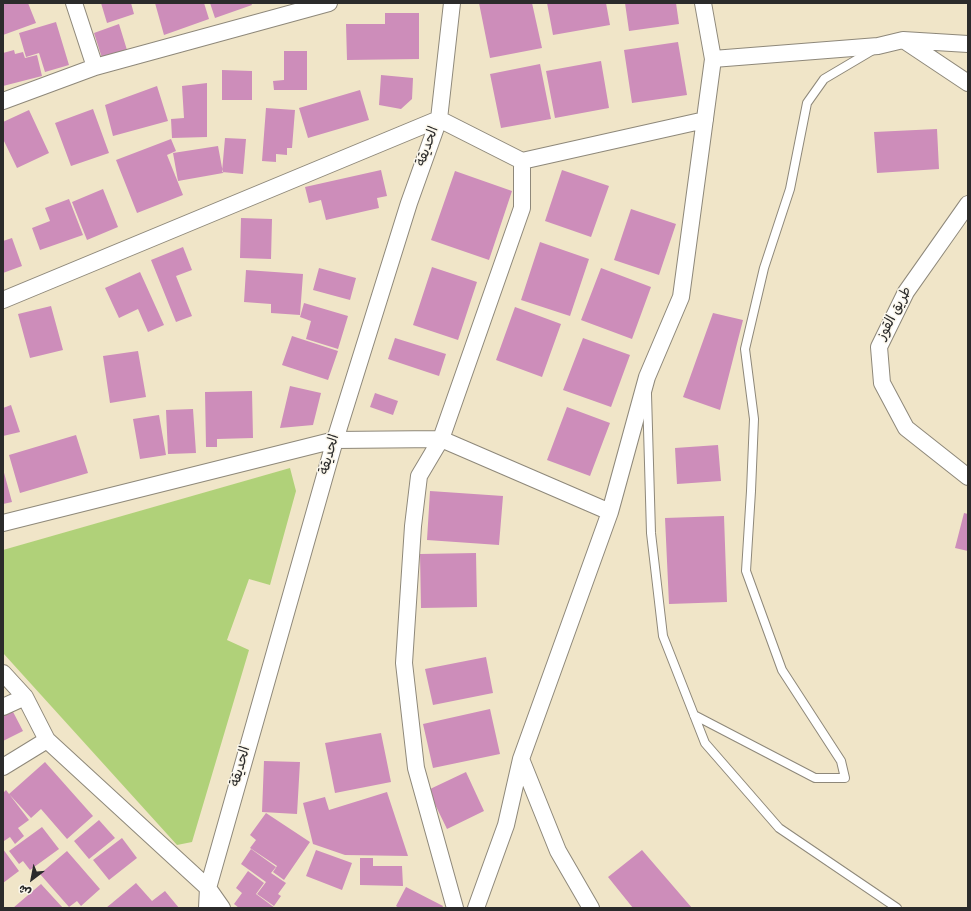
<!DOCTYPE html>
<html>
<head>
<meta charset="utf-8">
<style>
	body { margin:0 }
	#map { position:relative; width:971px; height:911px; overflow:hidden; background:#f0e5c8; font-family:Dekko,"Playpen Sans Arabic",sans-serif }
	canvas { display:block }
	.frame { position:absolute; inset:0; border:4px solid #2b2b2b; pointer-events:none }
	.north { position:absolute; left:12px; top:859px; width:40px; height:40px; -webkit-text-stroke:3px #fbf7ec; paint-order:stroke; rotate:212deg; font-size:11px; font-weight:700; line-height:16px; text-align:center; color:#2b2b2b }
	.north::after { content:''; display:block; margin:auto; width:14px; height:18px; background:#2b2b2b; clip-path:polygon(50% 0,100% 100%,50% 72%,0 100%) }
</style>
</head>
<body>
<div id="map">
<canvas width="971" height="911"></canvas>
<div class="frame"></div>
<div class="north">ش</div>
</div>
<script>
const ctx = document.querySelector('canvas').getContext('2d');
ctx.lineJoin = 'round';
function fillPath(path, color) {
  ctx.fillStyle = color;
  ctx.fill(path, 'evenodd');
}
function trace(path, color, width, dash) {
  ctx.strokeStyle = color;
  ctx.lineWidth = width;
  ctx.lineCap = dash ? 'butt' : 'round';
  ctx.setLineDash(dash || []);
  ctx.stroke(path);
}
function write(font, color, halo, rows, align = 'center') {
  ctx.font = font + ' Dekko,"Playpen Sans Arabic",sans-serif';
  ctx.lineWidth = 3;
  ctx.setLineDash([]);
  ctx.textBaseline = 'middle';
  ctx.strokeStyle = halo;
  ctx.fillStyle = color;
  for (const [text, x, y, turn = 0] of rows) {
    ctx.save();
    ctx.translate(x, y);
    ctx.rotate((+turn || 0) * Math.PI / 180);
    ctx.textAlign = isNaN(turn) ? turn : align;
    if (halo) ctx.strokeText(text, 0, 0);
    ctx.fillText(text, 0, 0);
    ctx.restore();
  }
}
const green = new Path2D(`
	M290,468L296,491L270,585L249,579L227,640L249,650L192,842L177,845L3,653V550Z`);
const building = new Path2D(`
	M3,3H28L36,23L3,35Z
	M101,3H131L134,14L107,23Z
	M155,3H204L209,19L164,35Z
	M210,3H251L252,5L215,18Z
	M479,3H532L542,48L490,58Z
	M547,3H606L610,25L553,35Z
	M625,3H676L679,24L629,31Z
	M385,13H419V59L347,60L346,24H385Z
	M56,22L69,65L45,72L39,53L26,57L19,33Z
	M119,24L127,50L102,58L94,33Z
	M678,42L687,95L632,103L624,50Z
	M14,50L15,54L23,52L25,58L37,55L42,76L3,86V53Z
	M284,51H307V90H274L273,81L284,80Z
	M601,61L609,108L555,118L546,71Z
	M540,64L551,119L501,128L490,74Z
	M222,70L252,71V100H222Z
	M381,75L413,78L412,99L401,109L379,105Z
	M207,83V137L172,138L171,119L184,118L182,86Z
	M157,86L168,121L113,136L105,105Z
	M360,90L369,120L308,138L299,108Z
	M266,108L295,110L292,148H287V155L276,154V162L262,161Z
	M93,109L109,153L71,166L55,123Z
	M29,110L49,153L17,168L3,139V122Z
	M937,129L939,169L877,173L874,132Z
	M225,138L246,139L243,174L222,172Z
	M171,139L176,151L167,155L183,195L137,213L116,160Z
	M218,146L223,173L178,181L173,153Z
	M381,170L387,196L377,198L379,208L326,220L321,200L309,203L305,187Z
	M562,170L609,186L591,237L545,221Z
	M455,171L512,191L489,260L431,240Z
	M103,189L118,227L87,240L72,202Z
	M69,199L83,235L40,250L32,228L50,221L45,208Z
	M631,209L676,224L659,275L614,260Z
	M241,218L272,219L271,259L240,258Z
	M12,238L22,266L3,273V241Z
	M540,242L589,259L570,316L521,300Z
	M183,247L192,270L176,276L192,316L176,322L151,260Z
	M432,267L477,282L458,340L413,325Z
	M319,268L356,278L350,300L313,290Z
	M601,268L651,287L632,339L581,320Z
	M246,270L303,274L300,315L271,313V304L244,302Z
	M140,272L164,325L148,332L138,309L119,318L105,288Z
	M304,303L348,316L338,349L306,339L311,321L300,317Z
	M51,306L63,350L30,358L18,314Z
	M515,307L561,324L542,377L496,360Z
	M713,313L743,320L720,410L683,397Z
	M292,336L338,351L328,380L282,365Z
	M395,338L446,354L439,376L388,359Z
	M583,338L630,355L611,407L563,390Z
	M138,351L146,397L110,403L103,356Z
	M290,386L321,393L313,425L280,428Z
	M252,391L253,438L217,439V447H206L205,392Z
	M375,393L398,401L393,415L370,407Z
	M11,405L20,432L3,436V408Z
	M567,407L610,423L590,476L547,460Z
	M193,409L196,453L168,454L166,410Z
	M159,415L166,455L140,459L133,419Z
	M76,435L88,473L20,493L9,455Z
	M718,445L721,481L677,484L675,448Z
	M3,469L12,502L3,504Z
	M430,491L503,496L499,545L427,540Z
	M964,513L968,514V551L955,548Z
	M724,516L727,602L669,604L665,518Z
	M476,553L477,607L421,608L420,554Z
	M486,657L493,693L433,705L425,669Z
	M11,708L23,731L3,741V712Z
	M490,709L500,754L433,768L423,724Z
	M381,733L391,782L335,793L325,743Z
	M264,761L300,762L297,814L262,812Z
	M45,762L93,816L67,839L41,809L31,818L9,794Z
	M466,772L484,811L447,829L428,790Z
	M6,790L29,820L18,828L24,836L15,844L10,837L4,841L3,840V793Z
	M387,792L408,856L345,855L313,844L303,803L325,797L329,810Z
	M266,813L310,842L284,880L273,872L277,866L250,848L256,840L250,835Z
	M99,820L115,838L89,859L74,841Z
	M42,827L59,849L30,870L23,861L19,864L9,851Z
	M122,838L137,858L109,880L93,860Z
	M3,849L19,871L3,883Z
	M251,849L276,867L271,873L286,883L278,894L281,896L274,906L257,894L266,882L241,864Z
	M316,850L352,863L342,890L306,876Z
	M642,850L692,908H633L608,877Z
	M67,851L100,889L81,906L77,901L69,907L40,874Z
	M360,858H373V866H402L403,886L360,885Z
	M248,871L264,883L256,894L275,908H239L234,904L242,893L236,888Z
	M136,883L152,901L165,891L179,908H106Z
	M41,884L63,908H13Z
	M406,887L443,906L442,908H399L396,906Z`);
const lane = new Path2D(`
	M647,394L651,533L663,636L705,743L779,828L897,908
	M694,715L815,778H845L841,761L782,670L746,571L751,491L754,419L745,349L764,268L790,189L807,103L824,79L873,50`);
const street = new Path2D(`
	M74,3L95,67
	M905,41L968,83
	M713,59L878,46L903,40L968,44
	M3,101L95,67L329,3
	M968,204L906,292L879,347L882,383L906,428L968,477
	M3,300L439,119L522,161L705,120
	M3,523L335,440L441,439L610,512
	M3,673L25,697L47,740L208,888L222,908
	M3,707L25,697
	M521,759L558,851L591,908
	M3,767L47,740
	M207,908L208,888L335,440L409,203L439,119L452,3
	M455,908L416,768L404,663L413,526L419,476L441,439L522,208V161
	M476,908L506,825L521,759L610,512L647,377L681,297L713,59L703,3`);
const streetNames = [
	["الحديقة",429,147,-70],
	["طريق القوز",896,314,-62],
	["الحديقة",331,455,-74],
	["الحديقة",242,767,-74]
];
fillPath(green, '#b0d179');
fillPath(building, '#cd8dba');
trace(lane, '#8e887a', 10);
trace(street, '#8e887a', 18);
trace(lane, '#fff', 8);
trace(street, '#fff', 16);
write('14px', '#2b2b2b', '#fbf7ec', streetNames);
</script>
</body>
</html>
